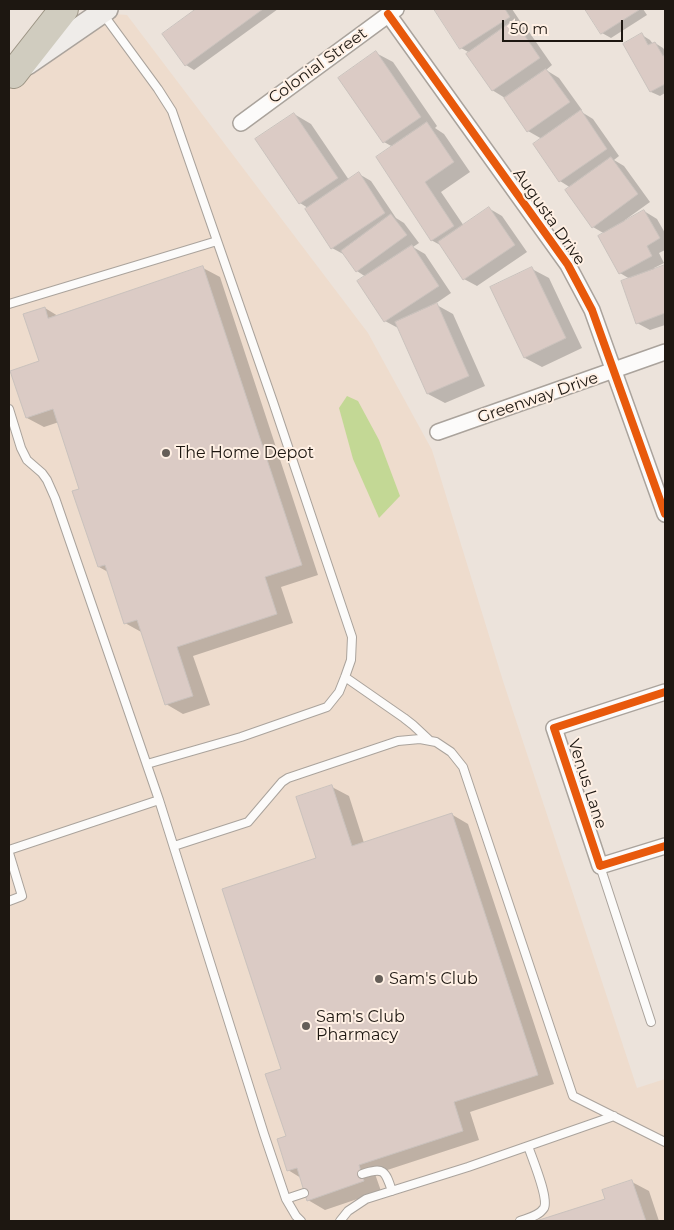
<!DOCTYPE html>
<html>
<head>
<meta charset="utf-8">
<style>
	body { margin:0 }
	#map { position:relative; width:674px; height:1230px; overflow:hidden; background:#ece3db; font-family:Montserrat,sans-serif }
	canvas { display:block }
	.frame { position:absolute; inset:0; border:10px solid #1d1711; pointer-events:none }
	.scale { position:absolute; left:502px; top:20px; width:121px; height:22px; box-sizing:border-box; border:2px solid #1d1711; border-top:0; padding-left:6px; font-size:15px; line-height:18px; white-space:nowrap; color:#1d1711; -webkit-text-stroke:4px #fff0e4; paint-order:stroke }
</style>
</head>
<body>
<div id="map">
<canvas width="674" height="1230"></canvas>
<div class="frame"></div>
<div class="scale">50 m</div>
</div>
<script>
const ctx = document.querySelector('canvas').getContext('2d');
ctx.lineJoin = 'round';
function fillPath(path, color) {
  ctx.fillStyle = color;
  ctx.fill(path, 'evenodd');
}
function trace(path, color, width, dash) {
  ctx.strokeStyle = color;
  ctx.lineWidth = width;
  ctx.lineCap = dash ? 'butt' : 'round';
  ctx.setLineDash(dash || []);
  ctx.stroke(path);
}
function write(font, color, halo, rows, align = 'center') {
  ctx.font = font + ' Montserrat,sans-serif';
  ctx.lineWidth = 4;
  ctx.setLineDash([]);
  ctx.textBaseline = 'middle';
  ctx.strokeStyle = halo;
  ctx.fillStyle = color;
  for (const [text, x, y, turn = 0] of rows) {
    ctx.save();
    ctx.translate(x, y);
    ctx.rotate((+turn || 0) * Math.PI / 180);
    ctx.textAlign = isNaN(turn) ? turn : align;
    if (halo) ctx.strokeText(text, 0, 0);
    ctx.fillText(text, 0, 0);
    ctx.restore();
  }
}
const built = new Path2D(`
	M102,13L127,15L368,333L432,450L503,681L637,1088L665,1079V1221H9V78Z`);
const water = new Path2D(`
	M347,396L358,401L379,440L400,496L379,518L353,459L339,408Z`);
const shadow = new Path2D(`
	M198,9H278L194,70L186,65L163,34Z
	M435,9H512L522,24L520,25L527,29L552,65L546,70L559,78L582,110L580,111L593,119L619,156L614,160L624,166L650,202L625,220L626,222L644,211L657,219L665,233V250L659,253L664,263L654,268L655,270L665,266V325L650,330L637,323L630,279L620,273L605,234L593,227L571,188L560,181L534,144L542,139L528,131L505,98L492,90L470,53L461,48Z
	M587,9H643L647,15L611,38L602,33Z
	M642,35L650,40L653,44L655,43L663,48L665,51V93L660,96L651,92L625,44Z
	M376,53L393,62L437,126L435,128L444,134L470,172L441,192L464,226L490,209L502,216L527,252L477,286L464,279L442,246L431,240L393,147L384,142Z
	M294,114L311,124L349,180L359,174L371,181L396,218L404,223L419,243L413,247L425,254L451,293L435,304L453,314L485,386L445,403L428,394L399,328H398L385,321L366,277L357,271L345,255L332,248L308,208L300,203Z
	M203,268L220,277L318,575L281,587L293,623L193,656L210,705L183,714L166,704L143,633L125,623L108,572L99,567L81,489L59,422L44,427L27,418L40,362L45,308L58,316Z
	M532,269L549,278L582,348L542,367L525,358L492,288Z
	M332,787L349,796L364,843L451,814L468,824L554,1084L470,1112L479,1140L375,1174L381,1191L325,1210L308,1200L301,1178L288,1170L283,1070L318,859Z
	M632,1182L649,1191L659,1221H540L606,1199Z`);
const building = new Path2D(`
	M196,9H263L185,66L162,34Z
	M434,9H505L510,17L460,49Z
	M585,9H638L639,10L601,34Z
	M514,20L540,58L492,91L466,54Z
	M642,33L648,45L655,42L663,56L665,55V84L650,92L623,44Z
	M376,51L421,117L383,143L338,78Z
	M546,69L570,102L527,132L504,98Z
	M581,110L607,149L559,182L533,144Z
	M294,113L338,178L299,204L255,139Z
	M427,122L454,162L425,182L454,226L431,241L376,157Z
	M611,157L638,194L592,228L565,190Z
	M359,172L385,213L331,249L305,209Z
	M489,207L515,245L463,280L438,242Z
	M644,210L660,238L647,246L652,256L619,274L598,236Z
	M391,214L407,235L356,272L341,251Z
	M412,245L439,286L384,322L357,281Z
	M665,265V313L636,324L621,281Z
	M203,266L302,565L265,577L277,614L177,647L193,696L165,705L137,620L124,624L105,565L98,567L72,491L79,489L53,409L26,418L10,371L39,361L23,314L45,307L48,318Z
	M532,267L566,338L524,358L490,287Z
	M437,303L469,376L427,394L395,322Z
	M332,785L352,846L452,813L538,1075L454,1102L463,1131L359,1165L364,1181L307,1201L297,1168L287,1171L277,1139L286,1136L265,1074L281,1069L222,889L316,858L296,797Z
	M632,1180L646,1221H536L605,1199L602,1190Z`);
const service = new Path2D(`
	M103,14L158,89L172,111L273,402L352,637L351,660L345,677L339,692L327,707L241,737L147,764
	M9,304L217,241
	M9,409L21,448L27,460L42,473L47,480L55,498L159,800L264,1134L286,1199L296,1216L301,1221
	M345,677L404,718L413,725L429,740
	M174,846L248,822L282,782L288,778L398,741L420,739L436,742L451,752L463,767L573,1096L665,1142
	M9,850L159,800
	M9,853L22,896L9,901
	M600,866L651,1022
	M362,1174C384,1167 385,1170 392,1191
	M286,1199L304,1193
	M340,1221L348,1211L366,1199L468,1167L614,1116
	M520,1221C528,1218 539,1216 544,1208C549,1198 532,1158 528,1146`);
const minor = new Path2D(`
	M388,14L568,265L592,310L665,514
	M241,123L396,9
	M438,432L665,352
	M665,692L554,728L600,866L665,846`);
const secondary = new Path2D(`
	M27,64L107,9`);
const motorway = new Path2D(`
	M13,74L64,9`);
const cycleway = new Path2D(`
	M388,14L568,265L592,310L665,514
	M665,692L554,728L600,866L665,846`);
const markers = [
	[166,453,5,"#655e58"],
	[379,979,5,"#655e58"],
	[306,1026,5,"#655e58"]
];
const streetNames = [
	["Colonial Street",318,66,-36],
	["Augusta Drive",549,217,55],
	["Greenway Drive",538,398,-19],
	["Venus Lane",587,784,72]
];
const poiNames = [
	["The Home Depot",176,453],
	["Sam's Club",389,979],
	["Sam's Club",316,1017],
	["Pharmacy",316,1035]
];
fillPath(built, '#eedccd');
fillPath(water, '#c3d895');
fillPath(shadow, '#0003');
fillPath(building, '#dbcbc5');
trace(building, '#cac2bd', 1);
trace(service, '#aaa39c', 10);
trace(minor, '#aaa39c', 18);
trace(secondary, '#aaa39c', 24);
trace(motorway, '#9c9484', 30);
trace(service, '#fcfbfa', 8);
trace(minor, '#fcfbfa', 15);
trace(secondary, '#efece9', 21);
trace(motorway, '#d0ccbf', 28);
trace(cycleway, '#e8590c', 8);
for (const [x, y, r, color] of markers) {
  const dot = new Path2D();
  dot.arc(x, y, r, 0, 2 * Math.PI);
  ctx.fillStyle = color;
  ctx.fill(dot);
  trace(dot, '#fff0e4', 2);
}
write('16px', '#1d1711', '#fff0e4', streetNames);
write('16px', '#1d1711', '#fff0e4', poiNames, 'left');
</script>
</body>
</html>
